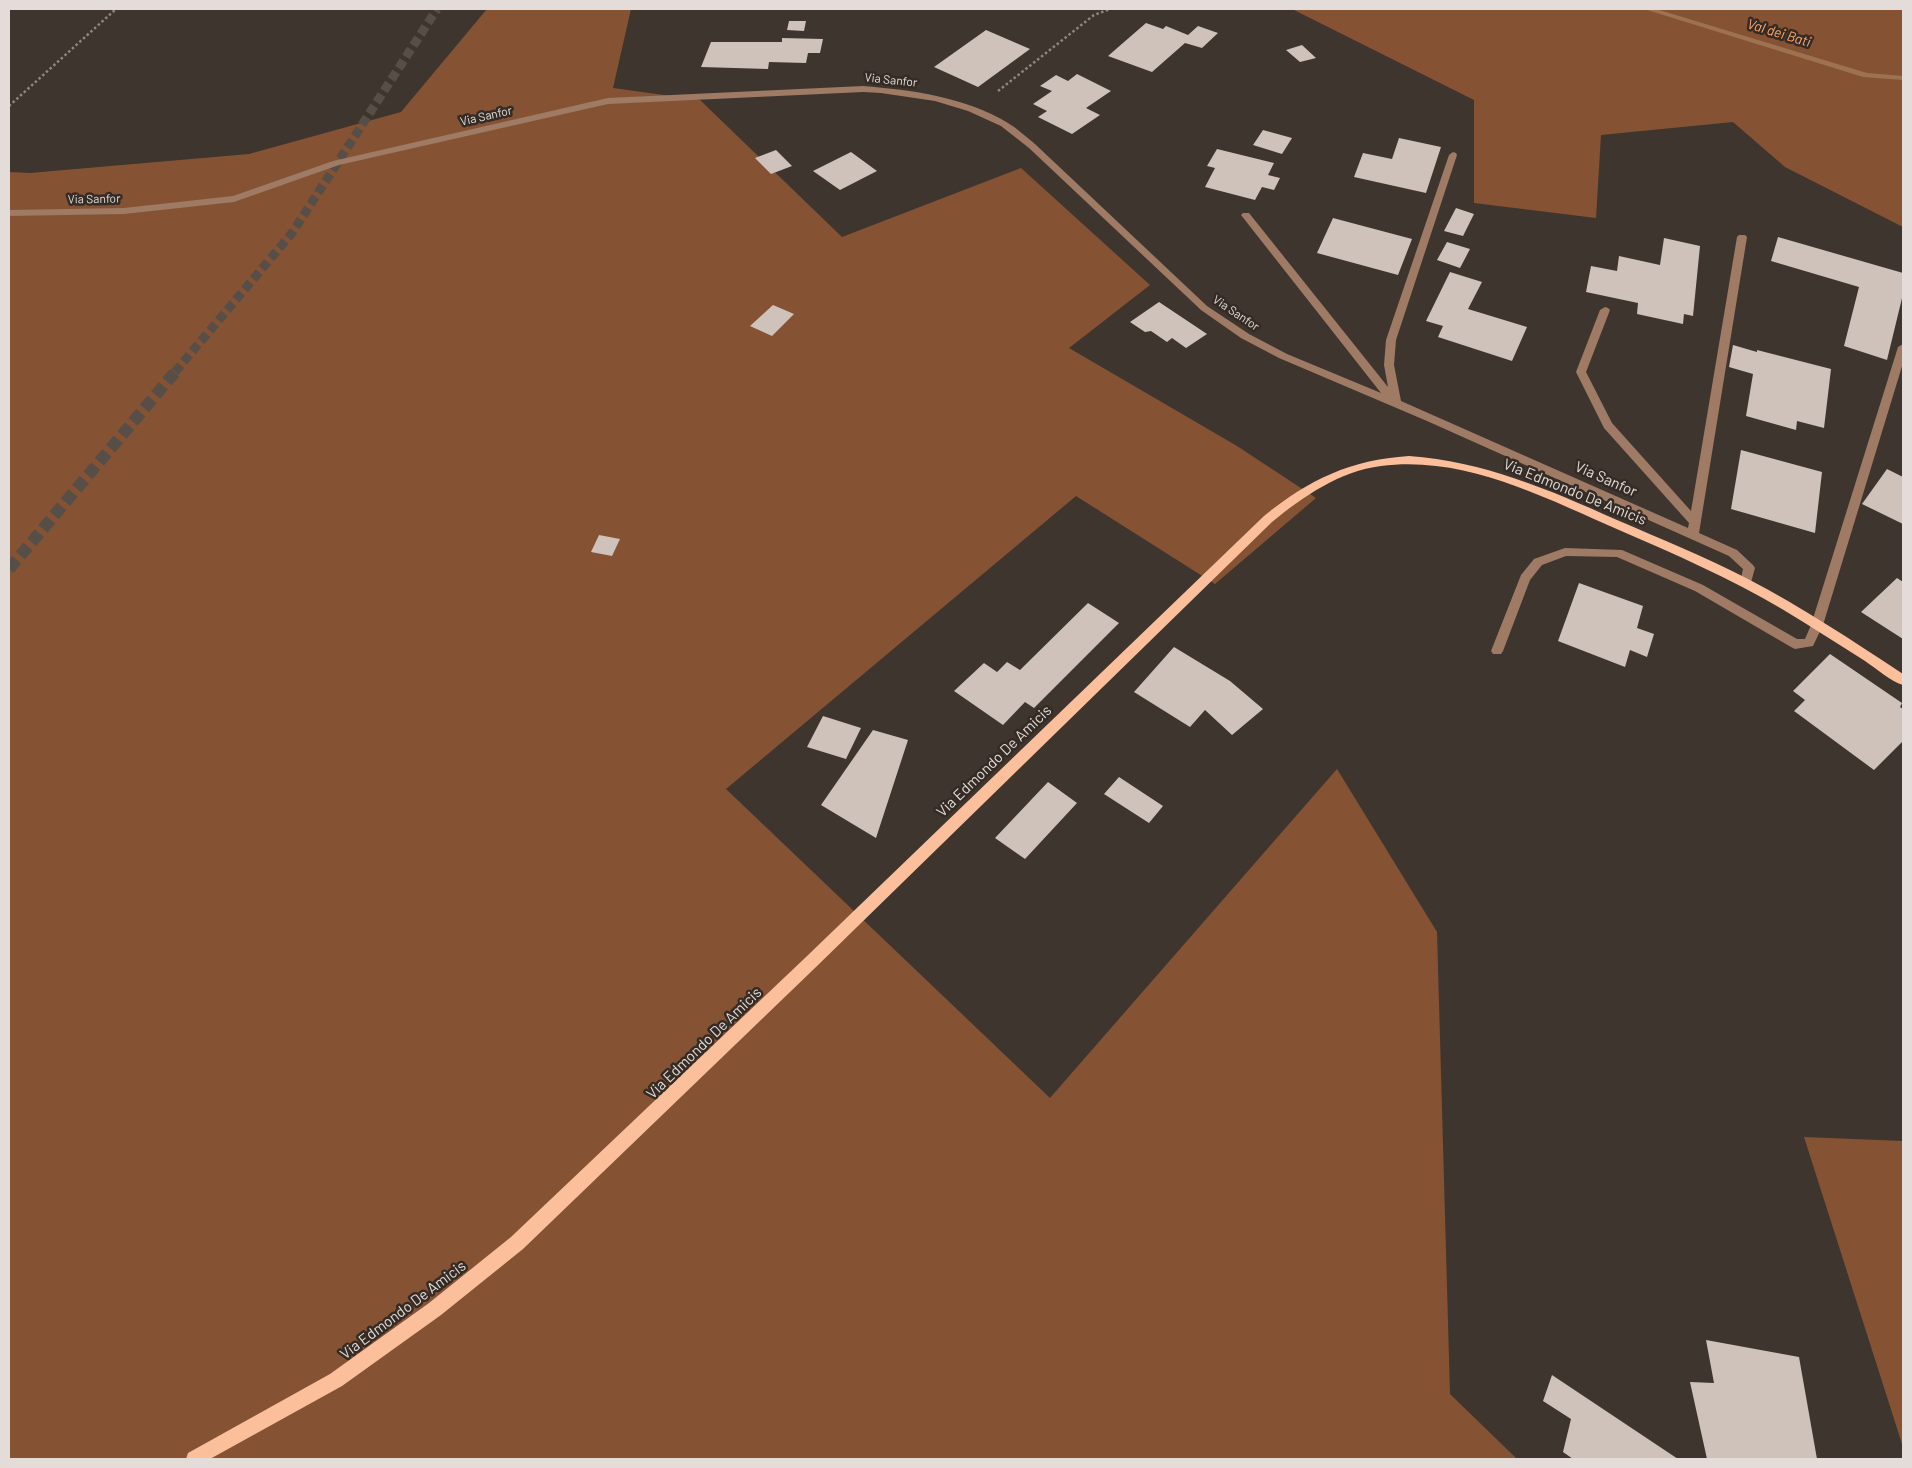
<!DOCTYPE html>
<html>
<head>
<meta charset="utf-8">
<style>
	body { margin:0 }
	#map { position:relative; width:1912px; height:1468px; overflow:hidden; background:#3f352f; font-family:Barlow,sans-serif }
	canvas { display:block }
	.frame { position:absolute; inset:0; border:10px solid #e3dcd8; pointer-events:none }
</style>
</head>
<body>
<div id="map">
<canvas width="1912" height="1468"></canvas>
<div class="frame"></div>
</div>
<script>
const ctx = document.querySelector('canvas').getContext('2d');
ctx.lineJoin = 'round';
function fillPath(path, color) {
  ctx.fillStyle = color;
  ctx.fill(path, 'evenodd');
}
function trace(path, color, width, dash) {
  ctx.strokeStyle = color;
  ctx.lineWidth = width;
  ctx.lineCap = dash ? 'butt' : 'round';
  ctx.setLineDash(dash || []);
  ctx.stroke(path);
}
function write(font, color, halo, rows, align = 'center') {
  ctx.font = font + ' Barlow,sans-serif';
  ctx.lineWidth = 5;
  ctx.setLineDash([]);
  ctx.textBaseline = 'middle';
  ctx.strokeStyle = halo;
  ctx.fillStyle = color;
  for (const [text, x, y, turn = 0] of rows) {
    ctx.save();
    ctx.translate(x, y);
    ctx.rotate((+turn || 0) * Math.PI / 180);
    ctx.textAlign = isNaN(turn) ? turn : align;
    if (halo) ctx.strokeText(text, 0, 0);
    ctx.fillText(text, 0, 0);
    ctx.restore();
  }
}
const green = new Path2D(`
	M487,9H631L613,88L700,100L842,237L1021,168L1150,285L1069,348L1237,446L1316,498L1215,584L1076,496L726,789L1050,1098L1337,769L1437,932L1450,1394L1517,1459H9V172L30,173L249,154L401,112Z
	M1292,9H1903V227L1785,167L1733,122L1601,135L1596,218L1474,203V100Z
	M1804,1137L1903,1141V1447Z`);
const stream = new Path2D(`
	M1644,9H1656L1867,73L1903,76V80L1863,77Z`);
const building = new Path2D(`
	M789,21H806L804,31L787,30Z
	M1146,23L1163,29L1166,26L1188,35L1198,26L1218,33L1202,48L1185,43L1152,72L1108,56Z
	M986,30L1030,49L978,87L934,67Z
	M782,38L823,39L820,53H808L806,63L769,62L768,69L701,67L711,42H782Z
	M1302,45L1316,58L1300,62L1286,50Z
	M1077,74L1111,91L1086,108L1100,115L1072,134L1038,117L1047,111L1033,104L1052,91L1040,86L1056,75L1068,81Z
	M1263,130L1292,138L1282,154L1253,145Z
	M1399,138L1441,147L1426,193L1354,177L1363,153L1392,159Z
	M1217,149L1274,163L1268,175L1280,178L1274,190L1262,187L1255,200L1205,187L1215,168L1207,166Z
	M776,150L792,166L771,174L755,158Z
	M851,152L877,171L840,190L813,171Z
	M1456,208L1474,214L1463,236L1444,231Z
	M1333,218L1412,239L1398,275L1317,253Z
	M1778,237L1903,273V294L1887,360L1844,346L1859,287L1771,261Z
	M1664,238L1700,246L1693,316L1684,314L1683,324L1637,314L1638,303L1586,292L1591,266L1617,271L1619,256L1660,265Z
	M1447,242L1470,249L1460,268L1437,260Z
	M1450,272L1482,282L1468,309L1527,327L1512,361L1438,337L1443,326L1426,321Z
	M1159,302L1207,334L1186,348L1172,338L1167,342L1151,331L1145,332L1130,322Z
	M773,305L794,314L772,336L750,326Z
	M1733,345L1757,352V350L1831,369L1824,428L1797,421L1796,430L1746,416L1753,374L1729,367Z
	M1741,450L1822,472L1815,533L1731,509Z
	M1887,469L1903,477V524L1862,504Z
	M599,535L620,539L612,556L591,552Z
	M1897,578L1903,582V639L1861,612Z
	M1579,583L1643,606L1637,628L1654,634L1647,657L1630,650L1625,667L1558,641Z
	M1088,603L1119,623L1034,708L1025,702L1003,725L954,691L984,663L997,672L1007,662L1020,670Z
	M1174,647L1230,681L1263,709L1232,735L1205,710L1190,727L1134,692Z
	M1830,654L1902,703L1900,707L1903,709V741L1874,770L1794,711L1805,700L1793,691Z
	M823,716L861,728L846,759L807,747Z
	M873,730L908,740L876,838L821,805Z
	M1119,777L1163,806L1149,823L1104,794Z
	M1048,782L1077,803L1025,859L995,838Z
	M1706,1340L1799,1357L1817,1459H1707L1690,1382L1714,1383Z
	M1552,1375L1678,1459H1573L1563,1452L1571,1419L1543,1401Z`);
const majorTunnelFar1 = new Path2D(`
	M175,372L292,233L437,9`);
const majorTunnel = new Path2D(`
	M9,569L176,371`);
const path = new Path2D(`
	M998,91L1094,15L1110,9
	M9,106L116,9`);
const minor = new Path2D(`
	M863,86C912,90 965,97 1008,123C1018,129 1026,137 1035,144L1207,306L1249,334L1287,354L1381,393L1241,215L1243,213H1249L1388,387L1384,365L1386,340L1449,155L1453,152L1456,153L1457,155L1396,340L1394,365L1401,401L1688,528L1689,523L1604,428L1576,372L1600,310L1605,307L1608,308L1610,310L1586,372L1612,423L1691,511L1737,237L1739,235H1745L1747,237L1699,533L1737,550L1753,565L1755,568L1750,586H1742L1740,583L1743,569L1729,556L1427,421L1279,358L1241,338L1201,310L1029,148L1001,126L968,111L935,101L881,93L863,92L608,104L339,165L234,202L124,214L9,216V210L124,208L233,196L333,161L608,98Z
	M1903,344V363L1823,625L1813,646L1795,649L1791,647L1695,591L1617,557L1566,556L1542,565L1530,580L1503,651L1501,654H1493L1491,651L1521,575L1534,559L1565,548L1622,550L1703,585L1797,639H1805L1811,625L1898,347Z`);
const major = new Path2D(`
	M1409,456C1483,461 1550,490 1617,520C1661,539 1706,557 1748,579C1802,607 1853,641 1903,674V685C1890,681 1877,669 1865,661C1837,643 1810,626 1782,609C1730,578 1674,554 1619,530C1545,498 1465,455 1381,466C1340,471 1304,496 1272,522L816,967L523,1249L441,1315L342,1386L210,1459H186L188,1453L330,1374L429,1303L511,1237L806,957L1264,516C1310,479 1350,460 1409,456Z`);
const farStreetnames = [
	["Via Sanfor",891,80,6],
	["Via Sanfor",486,116,-13],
	["Via Sanfor",94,199,-1],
	["Via Sanfor",1236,313,34]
];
const farWaternames = [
	["Val dei Bati",1779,33,17]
];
const streetNames = [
	["Via Sanfor",1606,479,24],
	["Via Edmondo De Amicis",1575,492,22],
	["Via Edmondo De Amicis",994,761,-44],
	["Via Edmondo De Amicis",704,1043,-44],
	["Via Edmondo De Amicis",403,1310,-37]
];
fillPath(green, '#855334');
fillPath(stream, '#9e7151');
fillPath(building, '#cfc2bb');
trace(majorTunnelFar1, '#584e48', 9, [9, 4.5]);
trace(majorTunnel, '#584e48', 12, [12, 5.5]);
trace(path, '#8f8681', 2.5, [2.5, 2.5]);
fillPath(minor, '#9f7a64');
fillPath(major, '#fcbf9b');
write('12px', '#e3dcd8', '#352b25', farStreetnames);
write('italic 14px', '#fda670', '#352b25', farWaternames);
write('15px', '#e3dcd8', '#352b25', streetNames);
</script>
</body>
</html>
